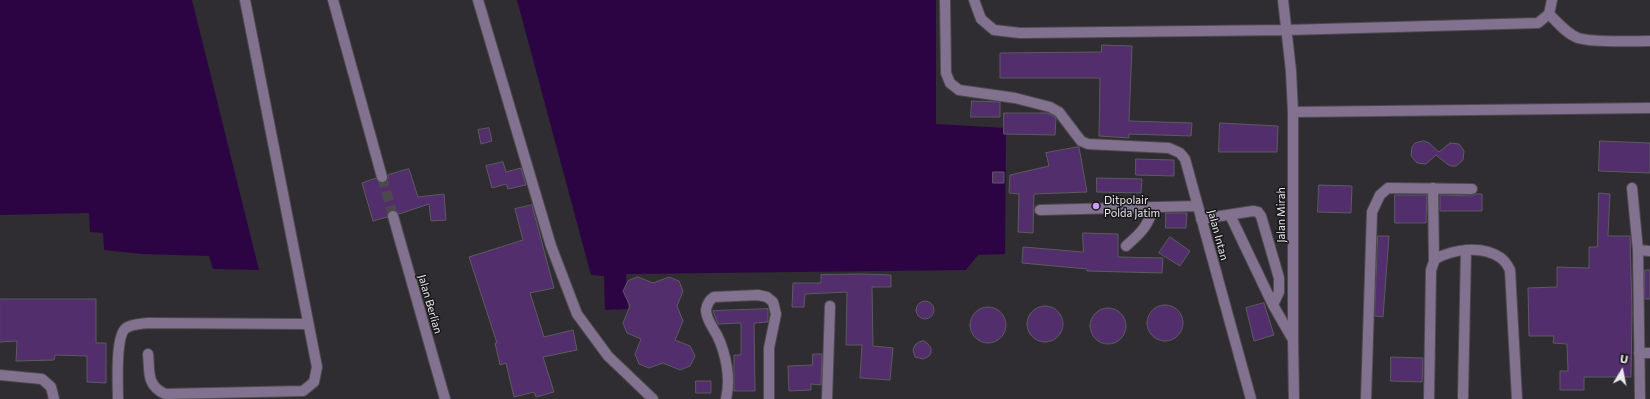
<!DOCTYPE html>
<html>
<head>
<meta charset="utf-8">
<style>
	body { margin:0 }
	#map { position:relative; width:1650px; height:399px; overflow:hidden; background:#2f2d31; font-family:Commissioner,sans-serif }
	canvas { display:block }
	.north { position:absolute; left:1602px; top:351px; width:40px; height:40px; -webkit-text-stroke:3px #171618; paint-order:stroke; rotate:10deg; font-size:11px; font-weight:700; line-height:16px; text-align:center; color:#ebeaec }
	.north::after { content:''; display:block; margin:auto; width:14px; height:18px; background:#ebeaec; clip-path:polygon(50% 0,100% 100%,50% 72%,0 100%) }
</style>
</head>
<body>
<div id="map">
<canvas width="1650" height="399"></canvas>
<div class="north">U</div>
</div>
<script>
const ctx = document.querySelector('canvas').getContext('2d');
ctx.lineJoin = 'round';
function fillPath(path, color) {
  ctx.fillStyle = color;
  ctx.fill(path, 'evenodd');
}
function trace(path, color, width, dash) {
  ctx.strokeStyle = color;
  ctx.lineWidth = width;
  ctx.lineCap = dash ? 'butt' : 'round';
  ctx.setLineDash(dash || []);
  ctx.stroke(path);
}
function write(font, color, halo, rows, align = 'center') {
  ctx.font = font + ' Commissioner,sans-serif';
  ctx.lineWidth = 3;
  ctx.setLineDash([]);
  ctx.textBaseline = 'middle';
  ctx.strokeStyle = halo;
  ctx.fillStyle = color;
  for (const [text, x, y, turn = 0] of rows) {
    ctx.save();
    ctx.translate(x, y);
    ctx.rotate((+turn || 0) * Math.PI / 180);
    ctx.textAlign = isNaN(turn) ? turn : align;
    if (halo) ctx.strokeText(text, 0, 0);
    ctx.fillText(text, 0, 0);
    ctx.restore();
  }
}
const water = new Path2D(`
	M0,0H192L259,270L213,269L209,256L142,254L104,250L103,233L90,232L89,213L0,215Z
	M517,0H936V124L1006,128L1005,254L978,255L966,270L626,274L628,309L605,310L604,276L591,275Z`);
const building = new Path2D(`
	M1102,45L1132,46L1129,121L1192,123L1191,136L1129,134V138L1099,136L1100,78H1000V53L1101,52Z
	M972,101L1000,102V117H971Z
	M1004,113H1048L1056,118L1055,135L1004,134Z
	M1220,123L1278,126L1277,152H1219Z
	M489,128L492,141L481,144L478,130Z
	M1424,141L1429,143L1439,152L1450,143L1459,144L1464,151L1463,160L1456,166H1451L1447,164L1436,155L1426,164L1417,163L1411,156L1412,147L1415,143Z
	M1600,141L1650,143V173L1599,171Z
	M1079,147L1087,192L1034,194L1033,233L1018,232L1019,194L1009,193L1010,175L1049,166L1046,153Z
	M1136,159L1174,160V176L1136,175Z
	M503,162L506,172L521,168L526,185L508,189L506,184L492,188L486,166Z
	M409,169L418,197L444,194L446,220L431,221L429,204L399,214L395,210H391L388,212L387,217L373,221L362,183L376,178L380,183H384L388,179V175Z
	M993,172H1004V183H993Z
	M1097,178L1142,179L1141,193L1097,192Z
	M1319,185L1352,186L1351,213L1318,212Z
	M1599,193L1610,194L1608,236H1630L1632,313L1631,377H1584V390H1560V371H1568L1567,344L1553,343L1554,336H1529L1528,288L1557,287V267L1589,268V247H1597Z
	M1476,194H1482V211H1440V195L1472,196Z
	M1395,195H1427L1426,223H1395Z
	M532,205L554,288L530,293L544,337L573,330L577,350L543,357L554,392L536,397L534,392L514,397L506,363L500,365L495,343H497L469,257L523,240L515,209Z
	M1166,213H1187L1186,228H1166Z
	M1083,233L1118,234V257L1163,258L1162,273L1087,271V269L1022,263L1023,247L1083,252Z
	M1378,236H1389L1383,317L1375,316Z
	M1170,237L1190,251L1180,266L1159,253Z
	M1645,270H1650V299H1645Z
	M862,274L891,275V287H872L873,346L893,348L890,380L860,378L862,345H846L847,292L805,294L804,307H792L793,283H821V275Z
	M638,277L653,283L669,277L679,281L683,291L677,306L683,321L675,340L690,346L695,356L690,366L680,370L663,363L649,368L639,364L635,354L641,339L627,333L623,323L630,306L623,291L628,281Z
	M0,299H96V343H106V383L87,382V356L55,355L54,360L16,361L17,341L0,342Z
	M916 310a9 9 0 1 1 18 0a9 9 0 1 1-18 0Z
	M1264,303L1274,335L1254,341L1246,308Z
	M1147 323a18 18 0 1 1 36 0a18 18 0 1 1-36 0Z
	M1027 324a18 18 0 1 1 36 0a18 18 0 1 1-36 0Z
	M970 325a18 18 0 1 1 36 0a18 18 0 1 1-36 0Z
	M1090 326a18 18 0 1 1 36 0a18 18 0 1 1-36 0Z
	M768,309V322L754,323L755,391H734V355H741V323L718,324L713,311Z
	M924,341L928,344L931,348V353L928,357L923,359L915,357L913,350L915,345L919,342Z
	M813,354H822L821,385L811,384V390L789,391L788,366L812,365Z
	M1391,357L1423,358L1422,382L1391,381Z
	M696,381H711V393H696Z`);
const minorTunnel = new Path2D(`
	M382,177L393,216`);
const minor = new Path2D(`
	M333,0L382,177
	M478,0L551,246L577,314L608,356L653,399
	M945,0L946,73L950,83L959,90L1015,98L1050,107L1059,112L1081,141L1088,144L1169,148L1180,153L1185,159L1251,399
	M974,0L981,19L994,30L1020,33L1287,30L1538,23L1549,14L1552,0
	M1283,0L1291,71L1293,112V339L1294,399
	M1549,14C1558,23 1567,34 1578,38C1594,43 1632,41 1650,41
	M1293,112L1650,108
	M1433,188L1434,262
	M1632,188L1638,250L1640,399
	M1040,210L1198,206
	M1230,215L1273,305L1292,338
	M393,216L445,399
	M1201,219L1253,211L1258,212L1261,216L1279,278V292L1273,305
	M1126,246C1142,232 1147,227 1154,207
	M1638,250L1650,251
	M1639,353H1650
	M148,354C150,372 146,385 165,394L303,391L314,382L317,367L245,0
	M0,375L42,379L51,387L54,399
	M1463,397L1466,250
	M118,399C118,385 115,336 126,328C132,324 141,324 148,323L308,324
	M726,399C731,378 726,354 717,335C713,328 706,319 706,310C707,304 709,300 714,297L758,295L767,297L773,302L776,314L769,348V399
	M827,399L830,306
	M1366,399L1372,212L1380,195L1388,188L1472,189
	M1429,399L1431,270L1435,259C1454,249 1482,245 1501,258C1505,261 1508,266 1510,270L1517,399`);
const markers = [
	[1096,206,4,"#d29cfd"]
];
const poiNames = [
	["Ditpolair",1104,200],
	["Polda Jatim",1104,213]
];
const streetNames = [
	["Jalan Mirah",1281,215,-90],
	["Jalan Intan",1218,235,75],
	["Jalan Berlian",430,304,74]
];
fillPath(water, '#2c0443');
fillPath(building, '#532e6d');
trace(building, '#5d5b5f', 1);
trace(minorTunnel, '#4b494d', 10, [10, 5]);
trace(minor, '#4d4b4f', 12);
trace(minor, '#827290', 10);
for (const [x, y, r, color] of markers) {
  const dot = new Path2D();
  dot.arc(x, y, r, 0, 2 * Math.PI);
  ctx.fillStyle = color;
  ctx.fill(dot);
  trace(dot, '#171618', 1.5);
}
write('11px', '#ebeaec', '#171618', poiNames, 'left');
write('11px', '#ebeaec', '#171618', streetNames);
</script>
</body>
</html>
